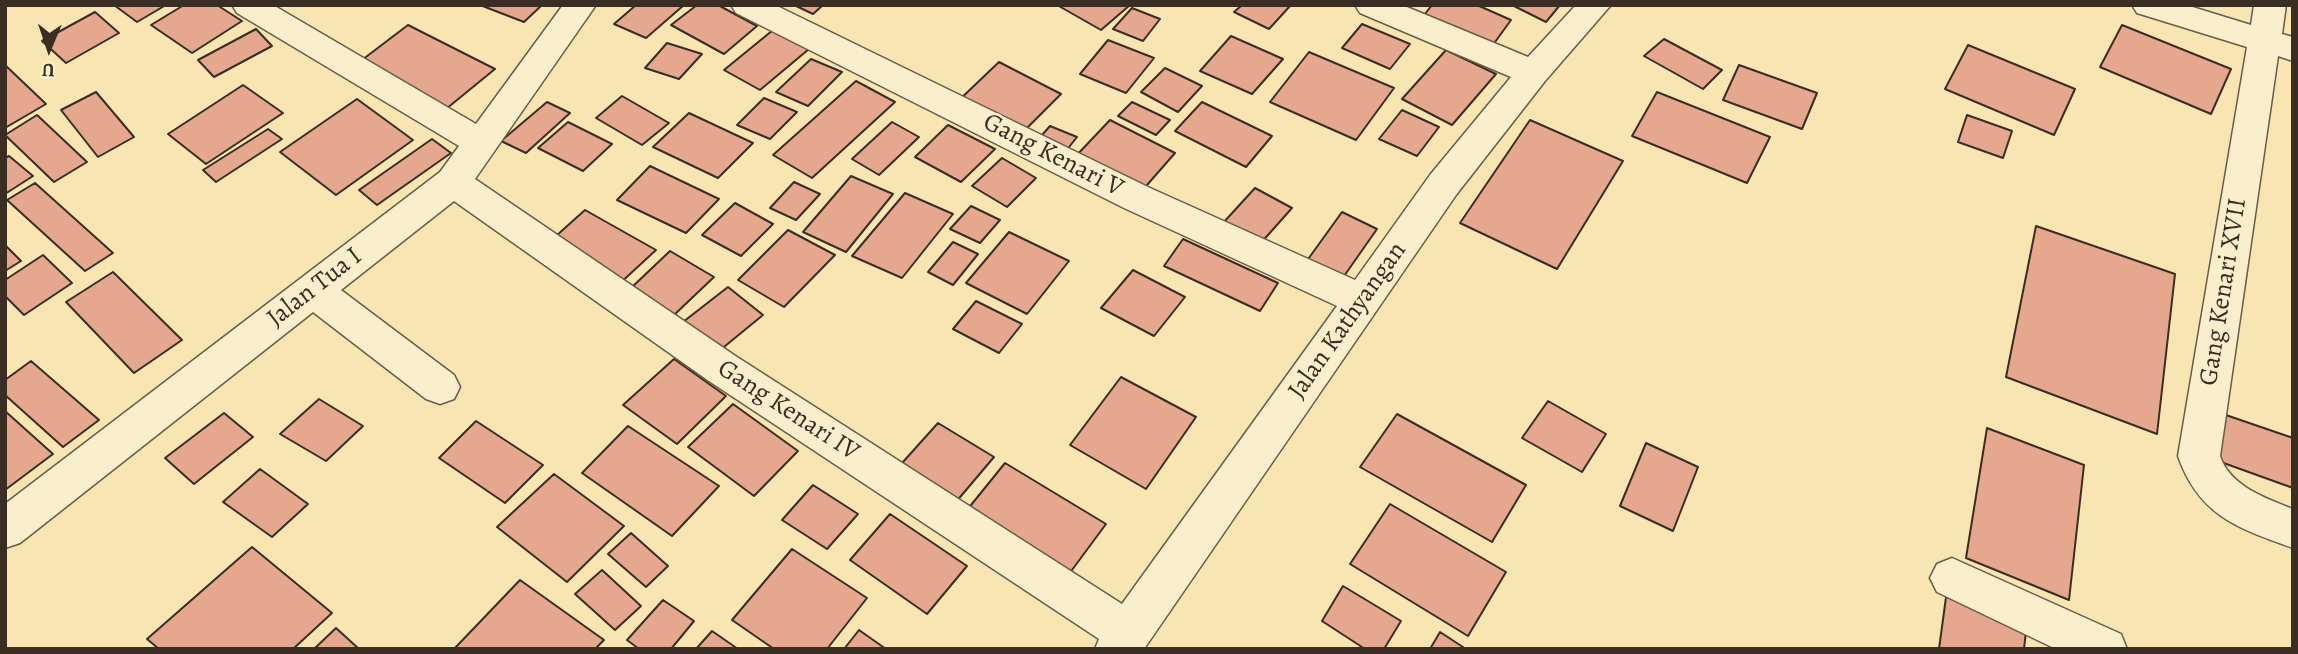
<!DOCTYPE html>
<html>
<head>
<meta charset="utf-8">
<style>
	body { margin:0 }
	#map { position:relative; width:2298px; height:654px; overflow:hidden; background:#f9e5b2; font-family:Alegreya,serif }
	canvas { display:block }
	.frame { position:absolute; inset:0; border:7px solid #392d24; pointer-events:none }
	.north { position:absolute; left:14px; top:14px; width:70px; height:70px; -webkit-text-stroke:5px #fbeecd; paint-order:stroke; rotate:182deg; font-size:19px; font-weight:700; line-height:28px; text-align:center; color:#392d24 }
	.north::after { content:''; display:block; margin:auto; width:24px; height:32px; background:#392d24; clip-path:polygon(50% 0,100% 100%,50% 72%,0 100%) }
</style>
</head>
<body>
<div id="map">
<canvas width="2298" height="654"></canvas>
<div class="frame"></div>
<div class="north">U</div>
</div>
<script>
const ctx = document.querySelector('canvas').getContext('2d');
ctx.lineJoin = 'round';
function fillPath(path, color) {
  ctx.fillStyle = color;
  ctx.fill(path, 'evenodd');
}
function trace(path, color, width, dash) {
  ctx.strokeStyle = color;
  ctx.lineWidth = width;
  ctx.lineCap = dash ? 'butt' : 'round';
  ctx.setLineDash(dash || []);
  ctx.stroke(path);
}
function write(font, color, halo, rows, align = 'center') {
  ctx.font = font + ' Alegreya,serif';
  ctx.lineWidth = 5;
  ctx.setLineDash([]);
  ctx.textBaseline = 'middle';
  ctx.strokeStyle = halo;
  ctx.fillStyle = color;
  for (const [text, x, y, turn = 0] of rows) {
    ctx.save();
    ctx.translate(x, y);
    ctx.rotate((+turn || 0) * Math.PI / 180);
    ctx.textAlign = isNaN(turn) ? turn : align;
    if (halo) ctx.strokeText(text, 0, 0);
    ctx.fillText(text, 0, 0);
    ctx.restore();
  }
}
const building = new Path2D(`
	M114,5H166L137,22Z
	M184,5H217L242,21L192,53L151,25Z
	M480,5H542L524,22Z
	M636,5H684L646,38L614,24Z
	M697,5H718L757,26L724,54L671,25Z
	M794,5H823L813,14Z
	M1057,5H1130L1101,30Z
	M1242,5H1288L1290,6L1269,29L1234,12Z
	M1432,5H1477L1511,20L1490,49L1420,20Z
	M1512,5H1560L1546,22Z
	M1132,8L1160,19L1143,41L1113,29Z
	M95,12L119,33L66,63L42,41Z
	M1362,24L1410,44L1390,69L1342,48Z
	M408,25L495,69L446,109L358,63Z
	M2122,25L2231,69L2211,114L2100,67Z
	M256,29L272,46L214,77L198,60Z
	M773,30L809,49L760,90L724,70Z
	M1231,36L1283,59L1252,94L1200,71Z
	M1664,39L1722,70L1703,89L1644,56Z
	M1108,40L1154,58L1126,93L1080,74Z
	M667,43L702,54L679,79L645,68Z
	M1968,45L2075,89L2054,135L1945,89Z
	M1446,50L1496,74L1452,125L1402,99Z
	M1309,52L1394,88L1356,140L1270,102Z
	M811,59L842,72L808,106L776,92Z
	M999,62L1061,94L1019,136L956,103Z
	M5,65L46,104L5,128Z
	M1739,65L1817,93L1802,129L1723,100Z
	M1165,68L1202,86L1178,112L1141,92Z
	M856,81L895,102L812,178L773,155Z
	M243,85L283,113L206,164L168,134Z
	M96,92L134,137L98,157L61,110Z
	M1657,92L1770,137L1747,183L1632,136Z
	M622,96L669,123L642,145L596,118Z
	M764,98L797,112L770,139L737,125Z
	M357,99L413,140L336,195L280,152Z
	M547,102L570,113L526,153L501,141Z
	M1132,102L1170,120L1156,135L1118,116Z
	M1202,102L1272,136L1246,167L1175,131Z
	M1402,110L1439,127L1417,156L1379,139Z
	M689,113L753,143L718,178L653,147Z
	M37,115L87,162L54,182L5,135Z
	M1967,115L2012,131L2003,158L1958,142Z
	M1110,120L1175,153L1140,193L1074,158Z
	M1530,120L1623,161L1557,269L1460,223Z
	M568,122L612,144L583,171L538,148Z
	M892,122L919,137L879,175L852,159Z
	M948,125L995,149L961,182L915,157Z
	M1050,126L1077,137L1062,156L1034,144Z
	M268,129L282,139L216,182L203,170Z
	M432,139L451,153L377,205L359,190Z
	M9,156L33,176L5,194V158Z
	M1002,158L1036,178L1007,207L972,186Z
	M650,166L719,199L686,233L617,200Z
	M851,176L893,194L846,252L803,232Z
	M794,182L820,194L796,220L770,208Z
	M35,183L113,253L85,271L7,200Z
	M1255,188L1292,208L1260,244L1223,223Z
	M905,193L953,214L902,278L852,256Z
	M735,203L773,224L741,256L702,235Z
	M971,206L1000,220L980,243L950,229Z
	M585,210L656,250L617,286L546,245Z
	M1342,212L1377,229L1342,279L1306,262Z
	M2036,226L2175,274L2157,434L2006,377Z
	M788,230L835,255L784,307L738,280Z
	M1009,232L1069,261L1027,314L966,283Z
	M1183,239L1278,283L1260,311L1164,266Z
	M953,242L978,254L953,285L928,272Z
	M5,245L21,261L5,271Z
	M670,251L714,277L674,315L631,288Z
	M43,255L72,283L24,315L5,296V280Z
	M1133,270L1185,297L1154,336L1101,308Z
	M113,272L182,340L134,373L66,302Z
	M728,287L763,315L719,351L683,322Z
	M976,301L1022,324L999,353L953,329Z
	M674,359L726,396L677,444L623,405Z
	M31,361L99,420L63,447L5,395V380Z
	M1121,377L1196,417L1146,489L1070,445Z
	M319,399L363,426L326,461L280,434Z
	M1548,401L1606,434L1582,472L1522,438Z
	M733,404L798,451L754,496L688,447Z
	M5,411L53,454L5,490Z
	M224,413L253,437L194,484L165,458Z
	M2220,413L2293,438V488L2218,461Z
	M1397,414L1526,485L1492,542L1360,467Z
	M476,421L543,465L505,503L439,458Z
	M938,423L994,457L950,509L894,472Z
	M628,426L719,486L672,536L582,473Z
	M1987,428L2084,465L2069,600L1966,558Z
	M1646,443L1698,467L1673,531L1620,506Z
	M1005,463L1106,524L1069,574L967,510Z
	M260,469L308,504L272,537L223,502Z
	M554,474L624,526L567,582L497,527Z
	M813,485L858,514L827,549L782,520Z
	M1390,504L1506,572L1468,636L1350,564Z
	M890,514L967,566L927,614L850,560Z
	M631,533L668,566L646,587L608,554Z
	M252,547L332,613L293,649H159L147,639Z
	M792,549L867,598L827,649H774L732,620Z
	M602,570L641,606L615,630L575,594Z
	M520,580L604,640L595,649H454Z
	M1343,586L1401,621L1384,649H1365L1322,621Z
	M1947,590L2027,621L2024,649H1939Z
	M663,600L694,621L671,649H639L627,640Z
	M336,628L359,649H314Z
	M859,630L886,649H844Z
	M712,631L738,649H696Z
	M1440,632L1466,649H1430Z`);
const minor = new Path2D(`
	M232,5H273L476,124L563,5H596L475,179L737,357L1122,604L1337,306L1124,208L736,13L731,5H775L1150,188L1355,280L1430,175L1511,77L1360,13L1355,5H1402L1528,57L1576,5H1611L1545,81L1456,195L1144,649H1095L1099,639L709,381L454,201L341,290L454,375L460,387L454,399L440,404L426,399L313,312L20,543L5,548V504L440,172L459,146L237,13Z
	M2132,5H2186L2251,25L2254,5H2286L2282,34L2293,37V61L2278,56L2220,456C2230,486 2265,498 2293,509V548C2238,528 2199,516 2178,456L2247,47L2137,13Z
	M1952,558L2121,634L2127,649H2056L1937,592L1930,578L1937,564Z`);
const streetNames = [
	["Gang Kenari V",1053,156,27],
	["Jalan Tua I",315,288,-38],
	["Gang Kenari XVII",2224,292,-81],
	["Jalan Kathyangan",1348,321,-55],
	["Gang Kenari IV",788,411,33]
];
fillPath(building, '#e5a88f');
trace(building, '#392d24', 2);
trace(minor, '#695b48', 3);
fillPath(minor, '#fbeecd');
write('26px', '#392d24', '#fbeecd', streetNames);
</script>
</body>
</html>
